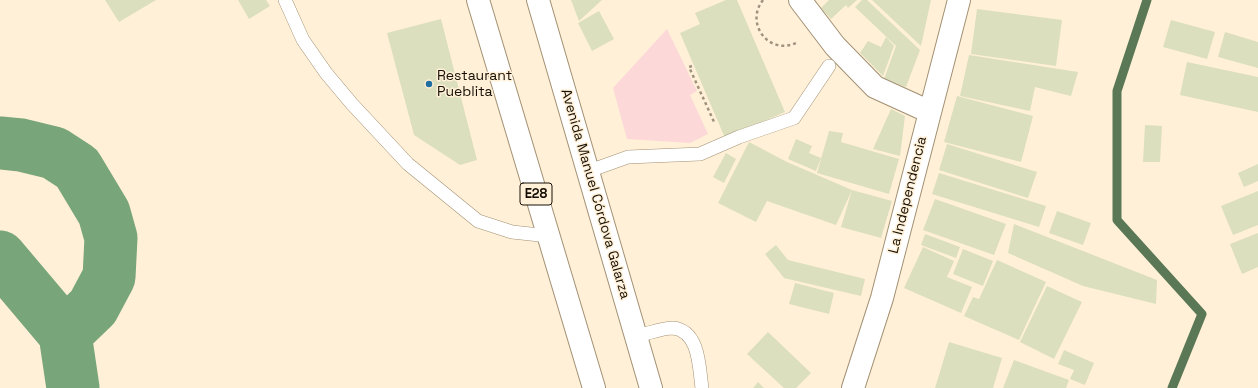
<!DOCTYPE html>
<html>
<head>
<meta charset="utf-8">
<style>
	body { margin:0 }
	canvas { display:block; background:#fff0d7 }
</style>
</head>
<body>
<canvas width="1258" height="388"></canvas>
<script>
const ctx = document.querySelector('canvas').getContext('2d');
ctx.lineJoin = 'round';
function fillPath(path, color) {
  ctx.fillStyle = color;
  ctx.fill(path, 'evenodd');
}
function trace(path, color, width, dash) {
  ctx.strokeStyle = color;
  ctx.lineWidth = width;
  ctx.lineCap = dash ? 'butt' : 'round';
  ctx.setLineDash(dash || []);
  ctx.stroke(path);
}
function write(font, color, halo, rows, align = 'center') {
  ctx.font = font + ' "Space Grotesk",sans-serif';
  ctx.lineWidth = 3;
  ctx.setLineDash([]);
  ctx.textBaseline = 'middle';
  ctx.strokeStyle = halo;
  ctx.fillStyle = color;
  for (const [text, x, y, turn = 0] of rows) {
    ctx.save();
    ctx.translate(x, y);
    ctx.rotate((+turn || 0) * Math.PI / 180);
    ctx.textAlign = isNaN(turn) ? turn : align;
    if (halo) ctx.strokeText(text, 0, 0);
    ctx.fillText(text, 0, 0);
    ctx.restore();
  }
}
const green = new Path2D(`
	M667,29L697,91L690,95L708,134L690,143L627,139L613,88Z`);
const stream = new Path2D(`
	M1147,0L1117,91V220L1202,314L1172,388`);
const river = new Path2D(`
	M0,143L21,145L54,153L77,168L104,213L111,238L109,277L93,307L65,334
	M0,257L65,334L73,388`);
const building = new Path2D(`
	M105,0H156L119,22Z
	M238,0H266L270,6L249,19Z
	M571,0H602L579,21Z
	M726,0H737L785,112L725,138L680,33L700,24L695,13Z
	M829,0H857L848,8L846,5L831,19L821,8Z
	M862,0H867L920,50L906,87L884,79L896,46L855,7Z
	M872,0H931L921,46Z
	M977,9L1062,20L1056,66L971,54Z
	M599,11L614,39L592,51L578,23Z
	M441,19L477,160L460,165L414,135L387,33Z
	M1171,20L1215,32L1207,59L1163,47Z
	M1225,32L1258,42V68L1218,57Z
	M886,37L894,46L883,76L860,53L868,41L881,47Z
	M969,55L1078,72L1071,96L1035,87L1030,111L960,96Z
	M1187,62L1258,77V112L1180,95Z
	M957,96L1033,116L1021,162L944,142Z
	M891,109L905,116L900,156L873,149Z
	M1145,125L1162,126L1160,162H1143Z
	M829,131L843,133L841,142L899,159L889,194L817,173Z
	M796,139L812,146L809,153L821,158L816,171L788,159Z
	M749,142L787,162L852,190L892,201L881,238L841,227L852,190L836,225L767,201L756,222L718,203Z
	M947,144L1037,172L1028,198L939,170Z
	M726,153L736,159L724,183L713,177Z
	M1258,164V181L1244,187L1238,173Z
	M939,173L1046,206L1039,227L932,194Z
	M1258,191V225L1233,235L1221,206Z
	M935,199L1006,224L994,255L923,230Z
	M1057,211L1091,223L1083,245L1049,233Z
	M1014,224L1157,280L1156,304L1083,286L1008,253Z
	M1258,233V267L1242,274L1230,244Z
	M925,234L960,247L956,258L921,245Z
	M776,245L788,260L865,279L861,296L784,278L765,254Z
	M923,247L954,261L947,277L972,287L961,313L904,288Z
	M963,249L993,261L983,286L953,274Z
	M997,260L1046,282L1019,340L964,316L973,297L979,299Z
	M795,283L834,293L829,314L789,304Z
	M1047,286L1082,302L1054,359L1020,342Z
	M768,332L811,373L796,388H784L747,354Z
	M949,342L1002,358L993,388H935Z
	M1064,350L1094,363L1085,385L1070,379L1074,370L1058,364Z
	M1014,360L1069,380L1066,388H1003Z
	M758,382L764,388H753Z`);
const path = new Path2D(`
	M763,0C744,24 770,57 798,42
	M692,66L689,67L715,124`);
const service = new Path2D(`
	M285,0L303,40L326,73L352,104L408,164L478,221L512,232L549,236
	M589,171L628,157L700,154L739,137L794,118L829,66
	M636,336C647,334 662,328 673,328C700,331 699,368 702,388`);
const minor = new Path2D(`
	M800,0L835,46L875,87L930,112
	M853,388L882,298L959,0`);
const primary = new Path2D(`
	M478,0L594,388
	M538,0L651,388`);
const markers = [
	[429,84,4,"#206fa1"]
];
const shields = [
	[536,194,32]
];
const shieldNames = [
	["E28",536,194]
];
const poiNames = [
	["Restaurant",437,76],
	["Pueblita",437,92]
];
const streetNames = [
	["Avenida Manuel Córdova Galarza",595,194,74],
	["La Independencia",908,195,-76]
];
fillPath(green, '#fdd8d9');
trace(stream, '#5b7856', 9);
trace(river, '#78a579', 53);
fillPath(building, '#dbdfbd');
trace(service, '#a29174', 14);
trace(minor, '#a29174', 24);
trace(primary, '#a29174', 24);
trace(path, '#9f9380', 2.5, [3, 3]);
trace(service, '#fff', 13);
trace(minor, '#fff', 22);
trace(primary, '#fff', 22);
for (const [x, y, r, color] of markers) {
  const dot = new Path2D();
  dot.arc(x, y, r, 0, 2 * Math.PI);
  ctx.fillStyle = color;
  ctx.fill(dot);
  trace(dot, '#fff0d7', 1.5);
}
for (const [x, y, w] of shields) {
  const box = new Path2D();
  box.roundRect(x - w / 2, y - 11, w, 22, 3);
  ctx.fillStyle = '#fff0d7';
  ctx.fill(box);
  trace(box, '#160f05', 1);
}
write('bold 13px', '#160f05', null, shieldNames);
write('14px', '#160f05', '#fff0d7', poiNames, 'left');
write('14px', '#160f05', '#fff0d7', streetNames);
</script>
</body>
</html>
